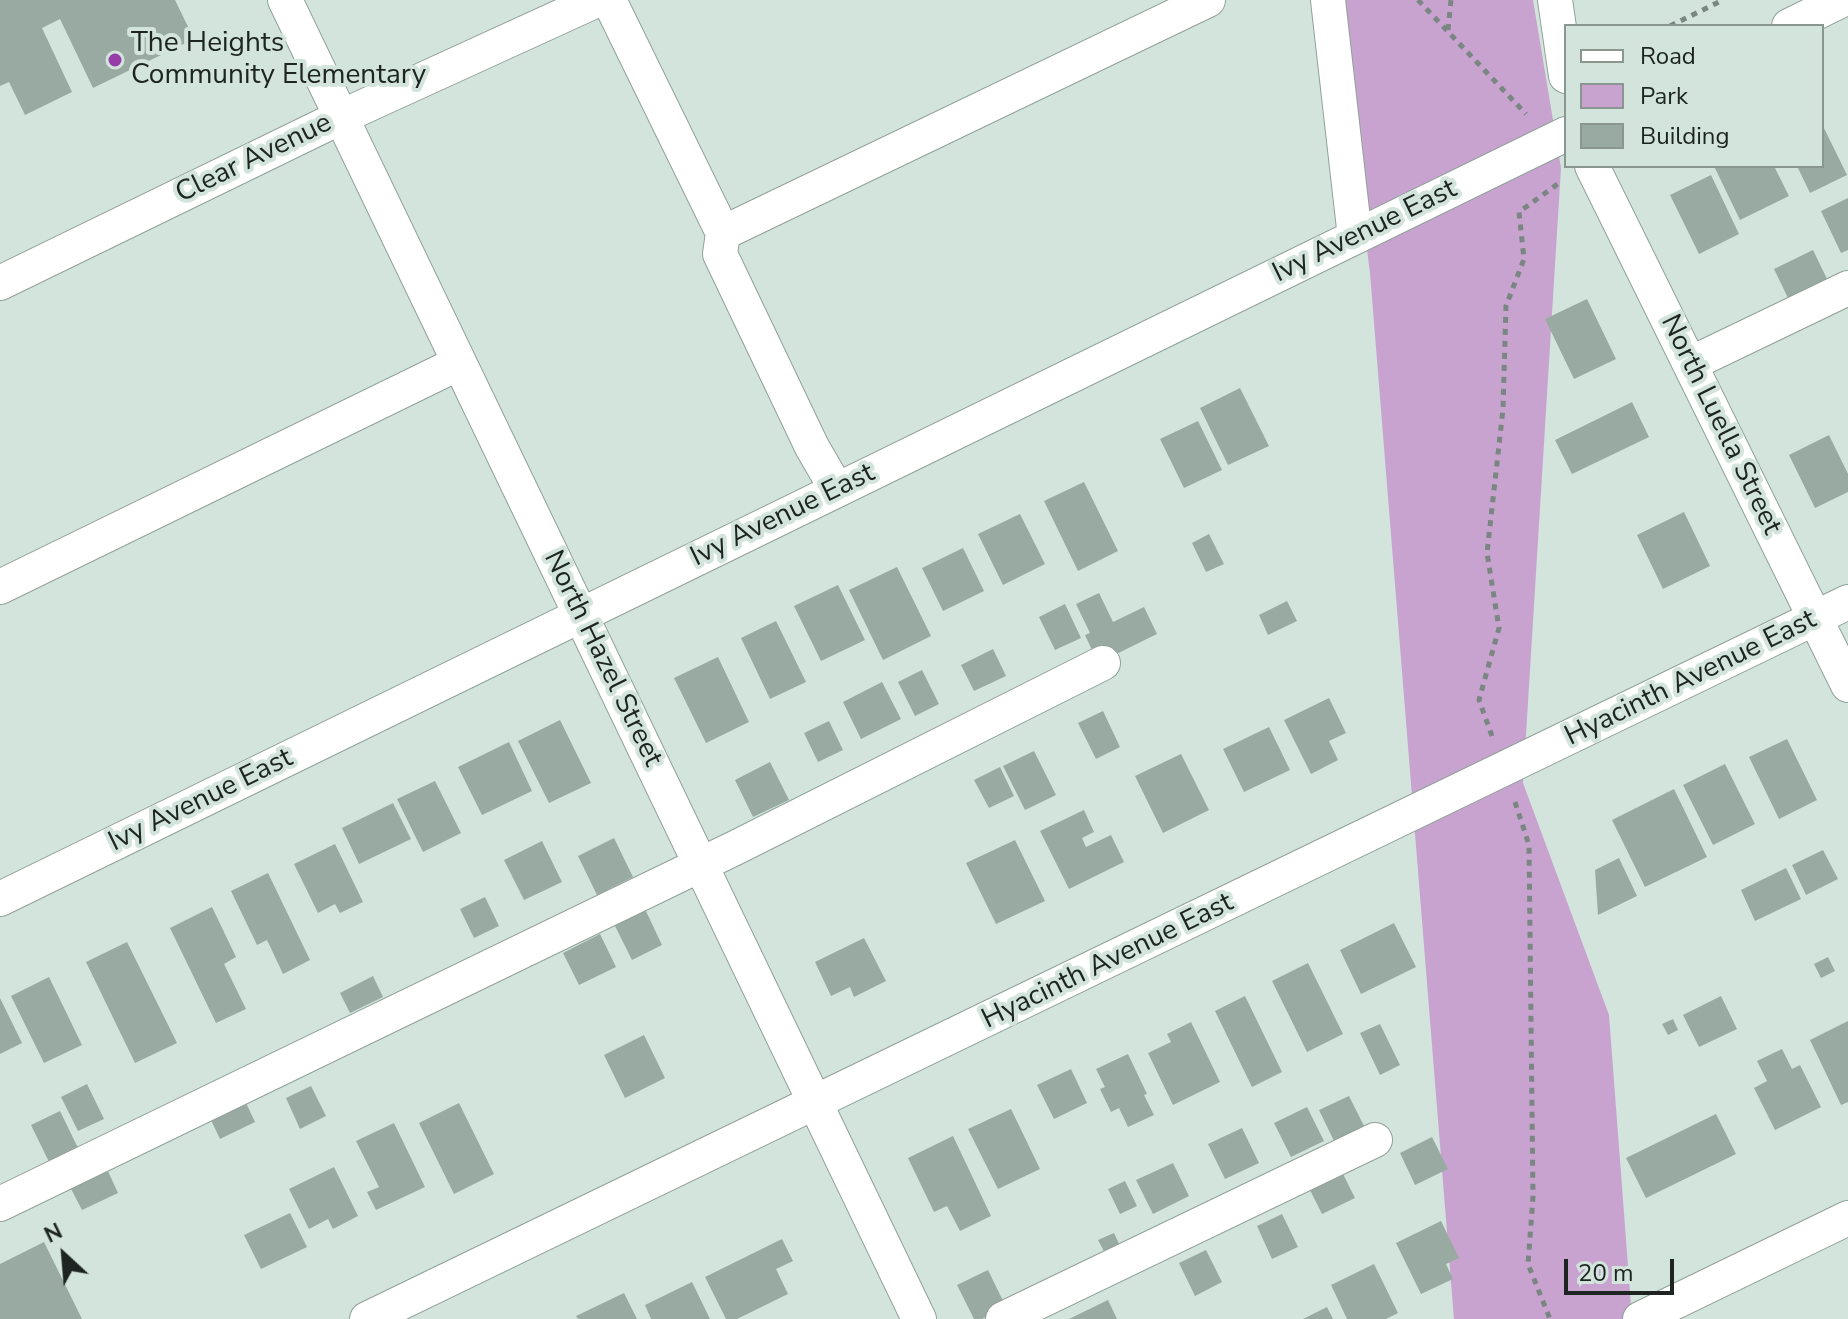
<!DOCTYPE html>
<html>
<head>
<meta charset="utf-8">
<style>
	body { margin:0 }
	#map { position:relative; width:1848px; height:1319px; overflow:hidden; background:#d2e4dc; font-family:"Nunito Sans",sans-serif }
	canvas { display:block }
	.legend { position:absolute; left:1564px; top:24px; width:260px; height:144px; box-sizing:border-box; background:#d2e4dc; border:2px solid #8a9791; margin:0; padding:10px 14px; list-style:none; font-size:24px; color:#1d2421 }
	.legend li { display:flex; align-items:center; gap:16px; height:40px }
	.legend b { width:40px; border:2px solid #8a9791 }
	.north { position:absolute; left:24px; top:1215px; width:80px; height:80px; -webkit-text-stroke:6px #d2e4dc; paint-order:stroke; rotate:334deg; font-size:22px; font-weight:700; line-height:32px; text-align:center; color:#1d2421 }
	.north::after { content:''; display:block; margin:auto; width:28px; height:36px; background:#1d2421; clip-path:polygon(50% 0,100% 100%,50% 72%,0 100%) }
	.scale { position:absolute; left:1564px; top:1259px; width:110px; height:36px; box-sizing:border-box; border:4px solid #1d2421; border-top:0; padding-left:10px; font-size:24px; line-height:28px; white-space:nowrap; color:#1d2421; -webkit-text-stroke:6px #d2e4dc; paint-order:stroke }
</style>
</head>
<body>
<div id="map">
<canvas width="1848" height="1319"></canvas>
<ul class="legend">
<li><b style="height:10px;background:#fff"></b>Road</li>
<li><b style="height:22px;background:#c8a3d0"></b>Park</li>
<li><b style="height:22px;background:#99aaa2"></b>Building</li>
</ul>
<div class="north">N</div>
<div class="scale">20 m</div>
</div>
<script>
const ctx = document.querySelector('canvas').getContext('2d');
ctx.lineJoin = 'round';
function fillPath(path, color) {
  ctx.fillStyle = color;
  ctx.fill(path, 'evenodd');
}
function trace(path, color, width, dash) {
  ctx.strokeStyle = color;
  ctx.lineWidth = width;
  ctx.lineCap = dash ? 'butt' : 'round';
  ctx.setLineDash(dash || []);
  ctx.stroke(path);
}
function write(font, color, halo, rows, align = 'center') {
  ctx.font = font + ' "Nunito Sans",sans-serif';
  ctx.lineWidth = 8;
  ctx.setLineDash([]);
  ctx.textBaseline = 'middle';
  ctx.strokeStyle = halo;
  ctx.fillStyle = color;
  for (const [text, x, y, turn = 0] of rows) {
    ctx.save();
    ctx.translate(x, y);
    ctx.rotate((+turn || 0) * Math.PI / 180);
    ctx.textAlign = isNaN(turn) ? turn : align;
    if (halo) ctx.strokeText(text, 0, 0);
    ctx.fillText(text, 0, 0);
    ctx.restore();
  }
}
const green = new Path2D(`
	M1335,0H1533L1561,168L1523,783L1609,1015L1632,1319H1454L1370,273Z`);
const building = new Path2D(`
	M0,0H175L194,39L93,88L60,19L42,28L72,92L25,115L9,82L0,86Z
	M1822,124L1847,175L1810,193L1797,166H1822Z
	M1714,166H1774L1789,196L1740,220Z
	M1711,175L1739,234L1699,254L1670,195Z
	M1848,198V250L1841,253L1821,211Z
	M1813,250L1828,281L1789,300L1774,269Z
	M1587,299L1616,359L1574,379L1545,319Z
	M1240,388L1269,446L1228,465L1200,408Z
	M1632,402L1649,437L1572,474L1555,440Z
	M1198,421L1222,470L1184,488L1160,439Z
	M1829,435L1848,474V492L1815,508L1789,455Z
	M1084,482L1118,551L1078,571L1044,501Z
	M1684,512L1710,566L1663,589L1637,535Z
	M1020,514L1045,564L1003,585L978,534Z
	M1209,534L1224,564L1206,572L1192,543Z
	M963,548L984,591L943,611L922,568Z
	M897,567L931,636L883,660L849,590Z
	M838,585L865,640L821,661L794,606Z
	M1099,593L1113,622L1144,607L1157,634L1098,663L1085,635L1090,633L1076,604Z
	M1287,601L1297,621L1268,635L1259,615Z
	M1065,604L1081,638L1055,650L1039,617Z
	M776,621L806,682L770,699L741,638Z
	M993,649L1006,676L974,691L961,665Z
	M718,657L749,722L706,743L674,678Z
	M922,670L939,704L915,716L898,682Z
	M882,682L901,719L861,739L843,702Z
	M1329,698L1346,733L1329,741L1338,760L1311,774L1284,720Z
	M1103,711L1120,747L1096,759L1078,723Z
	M560,720L591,783L549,803L518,741Z
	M829,721L843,750L818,762L804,733Z
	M1269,727L1290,770L1244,792L1223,749Z
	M1787,739L1817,800L1779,819L1749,757Z
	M509,742L532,791L482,815L458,767Z
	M1034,751L1056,795L1025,810L1003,766Z
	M1181,754L1209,810L1163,833L1135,776Z
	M770,762L789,800L753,817L735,780Z
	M1725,764L1755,824L1713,845L1683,785Z
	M1000,767L1014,796L989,808L974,780Z
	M435,781L461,833L423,852L397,799Z
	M1674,789L1707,857L1645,887L1612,820Z
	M393,803L411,839L359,864L342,828Z
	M1084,810L1094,832L1082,838L1086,847L1111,835L1124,862L1069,889L1040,831Z
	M614,838L633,877L597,895L578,856Z
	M1015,840L1045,901L996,924L966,863Z
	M542,841L562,882L524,900L504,860Z
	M335,844L363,902L340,913L335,904L318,913L294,864Z
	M1823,850L1838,879L1806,895L1792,865Z
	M1619,858L1637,896L1598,915L1595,870Z
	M1786,868L1801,899L1755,921L1741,890Z
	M268,873L310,960L283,974L267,940L257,945L231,891Z
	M485,897L499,926L474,938L460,909Z
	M212,907L236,957L224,964L246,1009L216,1023L170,928Z
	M644,907L662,945L632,960L613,922Z
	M1394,923L1416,967L1361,994L1340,950Z
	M600,934L616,967L579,985L563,953Z
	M864,938L886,981L854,997L850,987L831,996L815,962Z
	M127,942L177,1043L135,1063L86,962Z
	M1828,957L1835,971L1821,978L1814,964Z
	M1308,963L1343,1034L1307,1052L1272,981Z
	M373,976L383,997L350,1013L340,993Z
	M49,977L82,1045L44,1063L11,996Z
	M1245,996L1282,1072L1252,1087L1215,1011Z
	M1721,996L1737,1029L1699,1047L1683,1015Z
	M0,998L22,1043L0,1054Z
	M1673,1019L1678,1030L1668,1035L1662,1024Z
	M1848,1021V1102L1841,1105L1810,1040Z
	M1191,1022L1220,1082L1173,1105L1148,1053L1171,1042L1167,1034Z
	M1380,1024L1400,1065L1380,1075L1360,1033Z
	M644,1035L665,1078L625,1098L604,1055Z
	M1782,1049L1792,1069L1800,1065L1821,1107L1775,1130L1754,1088L1767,1081L1757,1061Z
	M1128,1054L1147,1094L1144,1095L1154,1115L1128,1127L1119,1108L1111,1112L1100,1089L1105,1087L1096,1069Z
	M1071,1069L1087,1103L1054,1119L1037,1085Z
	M87,1084L104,1119L78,1131L61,1097Z
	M311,1086L326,1116L300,1129L286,1098Z
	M1349,1096L1365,1128L1335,1143L1319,1110Z
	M245,1101L255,1122L220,1139L210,1118Z
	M459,1103L494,1174L454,1194L419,1123Z
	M1307,1107L1324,1141L1291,1157L1274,1123Z
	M1011,1109L1040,1169L998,1189L968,1129Z
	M60,1111L78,1148L49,1162L31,1125Z
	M1716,1114L1736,1154L1646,1198L1626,1158Z
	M394,1123L425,1187L376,1210L367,1192L379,1187L356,1141Z
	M1242,1128L1259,1163L1225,1179L1208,1144Z
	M953,1136L991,1216L960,1231L947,1206L934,1212L908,1158Z
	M1432,1137L1448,1169L1415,1185L1400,1153Z
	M1173,1163L1189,1196L1153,1214L1136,1180Z
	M334,1167L358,1216L333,1229L328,1219L309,1229L289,1189Z
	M107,1169L118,1193L82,1210L70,1187Z
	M1343,1174L1355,1198L1322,1214L1310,1190Z
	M1125,1181L1137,1206L1120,1214L1108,1189Z
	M290,1213L307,1247L261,1269L244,1235Z
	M1282,1214L1298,1247L1272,1259L1257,1226Z
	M1441,1221L1459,1258L1446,1264L1453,1279L1421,1294L1396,1243Z
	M1114,1233L1121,1248L1106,1255L1098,1240Z
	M782,1239L793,1261L776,1269L788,1294L737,1319H726L705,1277Z
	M44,1242L82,1319H0V1264Z
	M1206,1250L1222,1282L1195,1296L1179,1263Z
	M1374,1264L1398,1313L1386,1319H1347L1331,1285Z
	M988,1270L1006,1307L982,1319H974L957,1285Z
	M692,1282L710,1319H651L645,1305Z
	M624,1293L637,1319H578L576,1316Z
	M1108,1300L1117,1319H1069Z
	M1327,1307L1333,1319H1303Z`);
const path = new Path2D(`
	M1418,0L1526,114
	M1670,26L1723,0
	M1448,30L1451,0
	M1492,736L1479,700L1499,628L1487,553L1503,409L1506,306L1524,259L1519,212L1559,183L1558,181
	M1515,802L1529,845L1533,1197L1528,1264L1550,1319`);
const minor = new Path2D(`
	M285,0L919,1319
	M609,0L723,233L720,254L812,447L837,490
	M1328,0L1355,237
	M1555,0L1566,76
	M1789,26L1842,0
	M1592,166L1848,685
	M723,233L1208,0
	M0,283L341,117L597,0
	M1690,364L1848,288
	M0,587L459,363
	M0,899L1566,134
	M0,1204L737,847L1103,663
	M367,1319L1848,602
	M1003,1319L1375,1140
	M1640,1319L1848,1218`);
const markers = [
	[115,60,8,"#963da9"]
];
const poiNames = [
	["The Heights",131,44],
	["Community Elementary",131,76]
];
const streetNames = [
	["Clear Avenue",254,159,-26],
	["Ivy Avenue East",1365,232,-26],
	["North Luella Street",1720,425,64],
	["Ivy Avenue East",783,516,-26],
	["North Hazel Street",602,659,64],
	["Hyacinth Avenue East",1691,679,-26],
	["Ivy Avenue East",201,801,-26],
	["Hyacinth Avenue East",1108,962,-26]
];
fillPath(green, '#c8a3d0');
fillPath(building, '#99aaa2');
trace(minor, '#90a199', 36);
trace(path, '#7a8681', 5, [6, 6]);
trace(minor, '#fff', 34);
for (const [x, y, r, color] of markers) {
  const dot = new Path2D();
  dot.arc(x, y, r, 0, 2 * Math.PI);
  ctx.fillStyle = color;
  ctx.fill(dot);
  trace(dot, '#d2e4dc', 3);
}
write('28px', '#1d2421', '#d2e4dc', poiNames, 'left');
write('28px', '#1d2421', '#d2e4dc', streetNames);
</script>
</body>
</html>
